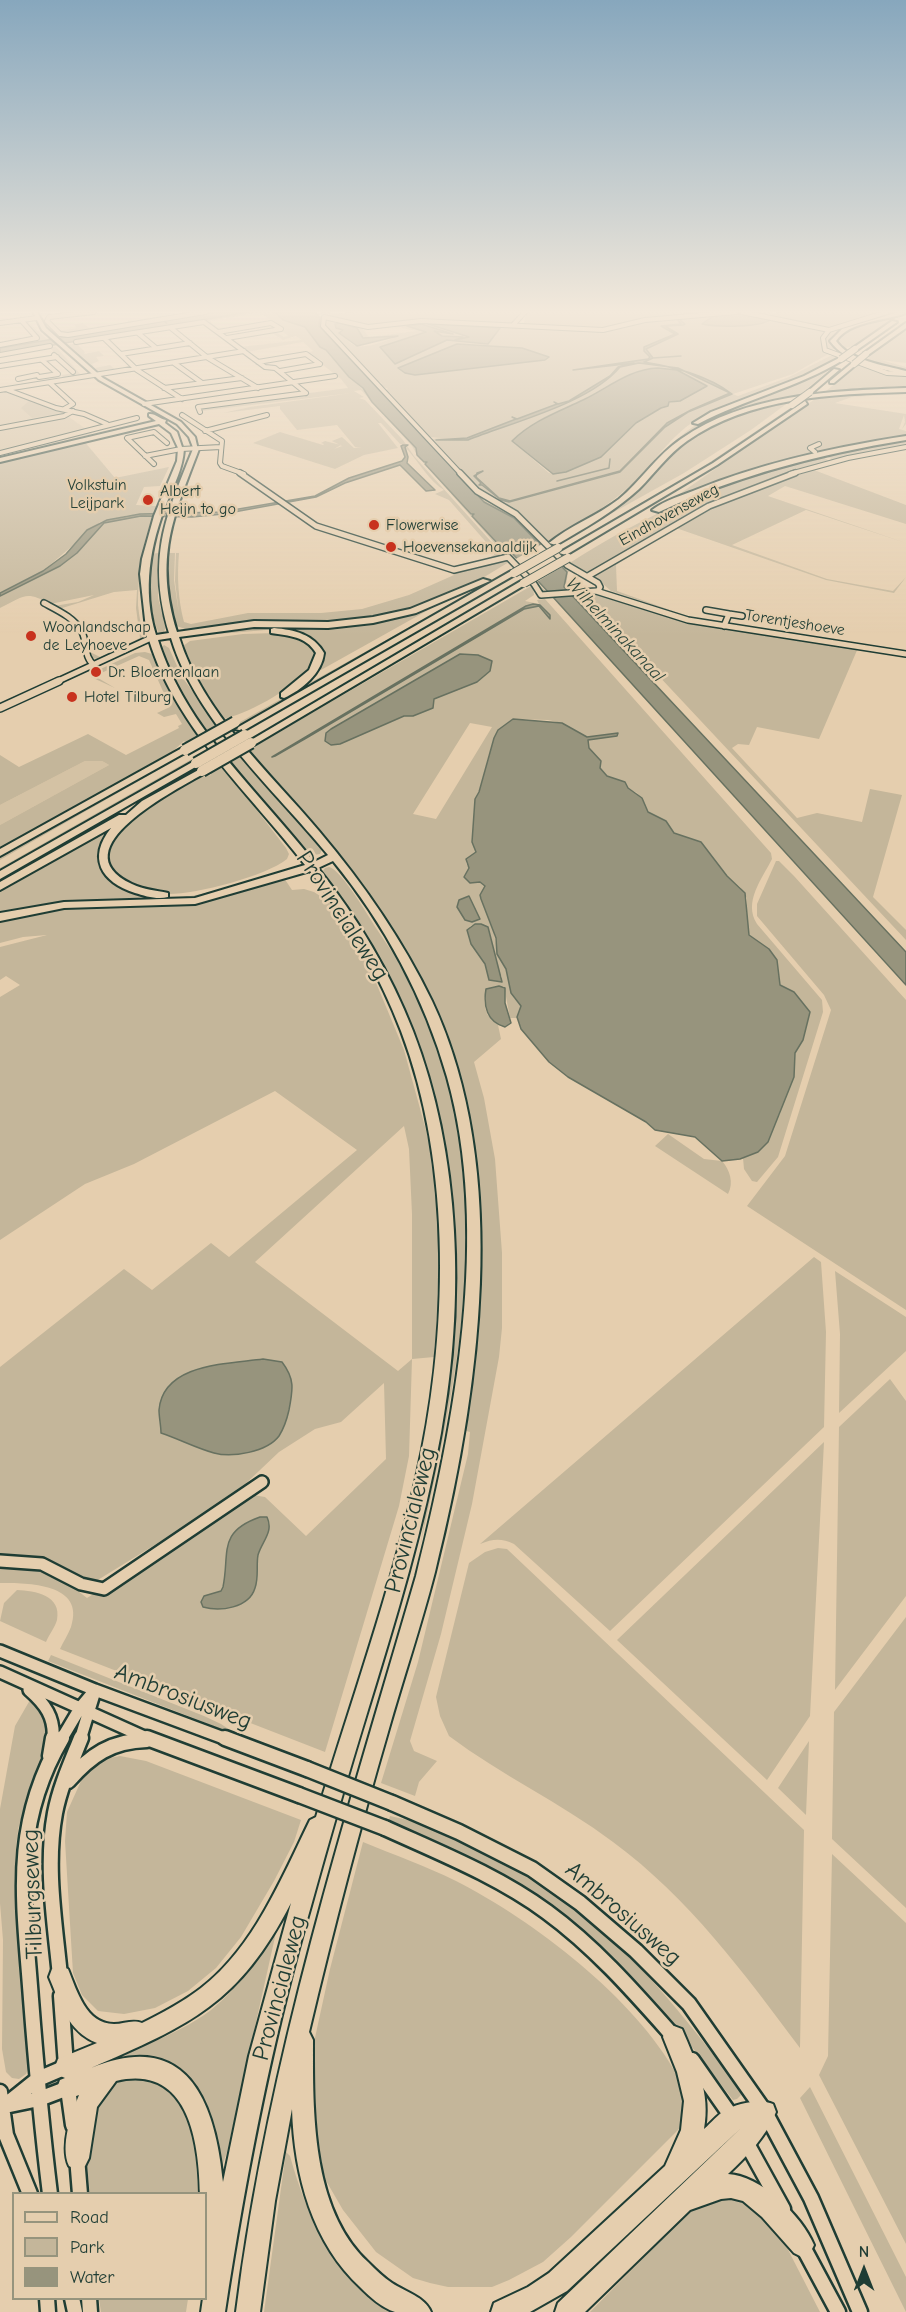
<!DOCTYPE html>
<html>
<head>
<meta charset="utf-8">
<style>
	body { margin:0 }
	#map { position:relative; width:906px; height:2312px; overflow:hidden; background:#e5ceae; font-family:"Comic Neue",sans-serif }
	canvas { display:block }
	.legend { position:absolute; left:12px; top:2192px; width:195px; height:108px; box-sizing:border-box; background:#e5ceae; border:2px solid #96947d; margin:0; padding:8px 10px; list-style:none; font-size:18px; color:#1f3d34 }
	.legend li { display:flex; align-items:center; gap:12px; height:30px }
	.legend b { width:30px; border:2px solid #96947d }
	.north { position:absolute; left:834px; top:2240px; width:60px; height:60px; -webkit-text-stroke:4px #e5ceae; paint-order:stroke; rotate:0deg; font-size:16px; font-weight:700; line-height:24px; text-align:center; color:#1f3d34 }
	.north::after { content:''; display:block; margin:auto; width:21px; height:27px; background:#1f3d34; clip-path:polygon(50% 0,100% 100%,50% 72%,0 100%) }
</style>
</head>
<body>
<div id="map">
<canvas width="906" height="2312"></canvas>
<ul class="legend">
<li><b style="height:8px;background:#e5ceae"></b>Road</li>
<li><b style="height:16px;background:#c4b69a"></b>Park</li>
<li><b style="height:16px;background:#97947d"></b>Water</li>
</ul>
<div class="north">N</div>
</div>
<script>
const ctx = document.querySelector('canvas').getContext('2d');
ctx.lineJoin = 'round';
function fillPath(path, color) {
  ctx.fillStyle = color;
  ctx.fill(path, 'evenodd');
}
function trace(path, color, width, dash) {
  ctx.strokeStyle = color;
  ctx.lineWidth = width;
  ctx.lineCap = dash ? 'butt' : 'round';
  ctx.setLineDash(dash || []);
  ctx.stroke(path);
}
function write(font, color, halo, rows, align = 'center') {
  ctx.font = font + ' "Comic Neue",sans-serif';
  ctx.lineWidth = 5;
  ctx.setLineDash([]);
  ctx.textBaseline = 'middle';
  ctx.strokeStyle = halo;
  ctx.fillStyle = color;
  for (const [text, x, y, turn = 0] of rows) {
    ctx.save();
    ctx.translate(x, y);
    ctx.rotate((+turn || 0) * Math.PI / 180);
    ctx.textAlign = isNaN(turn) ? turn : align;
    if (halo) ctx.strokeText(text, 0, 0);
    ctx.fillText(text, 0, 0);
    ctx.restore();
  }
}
const built = new Path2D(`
	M0,390L62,412L93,434L0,456Z
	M85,761H102L109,765L0,825V805Z`);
const green = new Path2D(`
	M249,312H275L283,320L305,327L345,373L368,394L372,402L416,448L417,455L424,463L497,544L508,550L549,595L543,594L513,558L504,554L417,455L412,446L361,390L354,391L364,397L359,398L365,400L403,440L414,456L497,548L500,555L487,559L494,555L493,550L449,500L435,494L444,490C428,480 419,462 406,448L407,444H400L381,423H378L398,448L364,455L335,469L253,443L280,432L323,445L324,444L321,443L325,441L341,445L334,449L342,446L348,449L332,441L342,437L354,448L361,447H355L337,425L297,430L280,409V406L223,413L250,407L352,393L201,411L200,409L202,407L348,388L341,379L323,365L321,362L323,361L307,353L313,351L303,342L247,352L240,347L301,340L296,336L283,340L272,333L276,332L284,337L288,336L282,331L285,330L265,316L256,313L210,321L220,330L211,326L209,321L203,322L63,343Z
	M315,312L322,317V326L471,488L508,510L573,571L568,572L566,587L570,591L564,587L565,570L514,518L484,502L387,399L374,388L373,384L318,326L320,318Z
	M320,312H329L332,314L353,312H520L510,325L524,312L514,325H523L527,312H773L765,316L779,312H884L878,316L890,312L886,315L901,312L835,332L830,339L835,349L832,350L843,354L841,355L832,352L793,374L733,394L738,396L789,377L830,356H839C820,381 742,396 710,412C673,430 658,459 630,486C605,509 575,525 547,542L568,564C644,515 725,479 814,457L821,456L828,460V462L755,486L697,511L591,573L568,564L520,515L482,492L431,439L441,438L429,437L390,393L385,391L388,389L380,385L382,383L377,382L325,327V319L331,318L327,317L331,314ZM335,323L357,328L363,338L398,336C387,340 365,350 354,345C347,342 346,336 340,333L344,330L336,327ZM389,324V325L416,331L369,337L363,329ZM658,368L677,370L707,386L680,401L668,403V406L661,408L636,424L601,457L555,474L549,473L512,441C532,419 560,412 585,399C609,386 630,369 658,368Z
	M906,312L854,346L845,348L848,350L845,352L835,342L837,334C860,325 884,322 906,312Z
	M154,317L158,319L152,318L132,321L134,323L120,329L0,348V345L39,340L40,338L24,322L27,321L47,339L57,336L48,328L44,319L49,326L62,337L66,335L55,328L62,330L76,328L74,324L83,323L93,331L129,323L127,321Z
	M906,328V363L881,360L906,367V371L865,360Z
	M104,340L77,344L85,352L84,354L99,351L104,356L96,357L99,361L92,364L95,368L110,365L116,370L100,372L67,344L52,347H56L82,376L65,379L61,375L74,373L71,369L73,368L48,347Z
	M842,359L796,398L720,418L694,430L669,447C715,399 787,394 842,359Z
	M861,363L906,375V389L822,394Z
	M906,391V394L852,397L835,403L906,414V424L902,429L905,422L904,415L899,429L906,431V437L818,453L812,449L816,444L809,447L811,451L815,453L740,474L668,502L818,397Z
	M30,400L65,412H67L32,418L21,408Z
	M789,402L751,430L684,473L555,545L596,521L683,442L710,427L732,417Z
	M796,404H799L698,472L573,545L561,551L560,550L698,470Z
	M151,426L84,441L115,478L169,467L160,486L144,487L136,505L157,506L154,514L129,515L100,522L43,571L0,593V460Z
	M906,440V446L835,461L824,455Z
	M861,457L814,470L906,505V524L785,486L768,496L906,543L806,510L732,545L827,579L893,591L906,577L894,593L826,580L676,528L616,565L617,591L681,614L611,591L594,576C605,565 623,557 636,548C706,504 781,476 861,457Z
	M153,516C142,543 138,576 138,605C139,617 142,628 143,639L98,659L91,658L88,651L100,657L140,638L136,608L137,590L114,592L59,609L54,606L78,602L94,595L50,604C26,590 24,596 0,608V596L60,566L77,553L104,523L127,517Z
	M158,553V598L166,627L163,634L160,635C149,615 147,576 150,554Z
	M167,553H175L174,580L179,614L175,581L176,553H179C177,576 178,599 184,622L191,624L248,613H321L362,609L409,595L454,575L448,571C469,575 494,554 509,562L481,579L438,599L407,610L356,621L308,623L252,621L185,629L174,625L166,587Z
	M511,570L500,577L237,726L240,722Z
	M516,575L517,576L244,733L242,731Z
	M531,586L533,587L534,595L525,601L539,604L537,600L545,599L771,853L772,859C762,879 743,902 757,924L822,1000L823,1012L778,1157L757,1182L752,1181L744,1169L743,1158L758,1152L780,1114L785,1094L794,1077L795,1053L803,1041L810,1012L794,992L780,985L777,960L769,949L752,938L747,931V898L740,887L727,876L701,842L674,833L666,821L648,812L637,793L627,788L626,784L607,776L600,768L601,761L589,748L587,739L618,736L587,737L562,723L548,720L513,719L499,730L489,754L479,792L475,799L472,842L477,850L474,855L468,858L466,863L469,868L464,877L467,881L480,882L485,886L498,954L506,969L514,998L522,1006L518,1018H510L504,986L491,987L484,998L485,1007L487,1014L498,1025L501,1039L474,1062L484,1098L495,1159L502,1253V1328L499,1357L472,1504L441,1634L410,1741L414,1751L437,1761L419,1782L415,1796L381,1783L418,1662L468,1454L470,1432L463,1430C470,1367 479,1304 480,1240C480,1211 477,1183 473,1154C471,1132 468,1109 463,1087C432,954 337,850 248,750ZM490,671L477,682L434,699L413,716L404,715L340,744L331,745L325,741L326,733L331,729ZM470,723L492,727L436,819L413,814ZM475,924H481L488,927L496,966L502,977L499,982L489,980C487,974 487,967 483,961C476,948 466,942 470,926Z
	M582,594L609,596L695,623L858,648L819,739L757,727L749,745L738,744L732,748L797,818L817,813L862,822L870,789L902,795L873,897L906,930V940Z
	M448,599L312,675L318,668L317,645L278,629L194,636L272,626L367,622Z
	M274,633C290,635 309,638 315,654C314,660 312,666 308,671C292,689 244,716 222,719L204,689L183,646L190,641L243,634Z
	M164,645L169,648L182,677L218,725L205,733L182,699L160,649Z
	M145,652L152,654L170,692L199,736L186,743L184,741L173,751L0,849V825L109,765L102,761H85L0,805V755L19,767L88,734L126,755L179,728L178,726L182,724L176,714L164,717L157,713L170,707L149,660L139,656L99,674L101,676L98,678L115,688L91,677L92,673L135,653Z
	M186,753H188L0,860V858Z
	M241,754L323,847L320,854L313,855L306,852L228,761Z
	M192,759L194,761L0,872V868Z
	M222,765L286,848L289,854L287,859C266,876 197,894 169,894C144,893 91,874 112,839C120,826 135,817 147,809C165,796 189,779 211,775L210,772Z
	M118,823L101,851C106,861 113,880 122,887C157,916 241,883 280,871L281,874L194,899L112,901L0,916V892Z
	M776,861H779L794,876L906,1000V1310L747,1206L785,1156L831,1010L824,995L757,916V904Z
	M329,867C342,870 369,918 378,931C394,955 411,978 423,1004C430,1019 434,1036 439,1051C494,1215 456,1384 420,1547L441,1419L449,1348L437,1115L425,1064L410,1026L365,936L323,871L325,868Z
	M284,878L292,890L304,889L314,892L331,903L367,961L404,1050L433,1156L437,1201L440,1279L434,1357L412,1359L409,1456L399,1506L325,1752L60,1649C63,1642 68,1635 71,1627C86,1583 27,1583 0,1583V1563L31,1564L64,1580L87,1598L253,1495L265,1497L306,1536L386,1459L384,1383L341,1422L315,1429L279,1452L241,1488L218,1506L88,1586C50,1558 47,1556 0,1554V1367L124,1269L152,1290L211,1243L229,1257L357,1150L275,1091L134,1164L85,1184L0,1240V997L20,985L6,976L0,980V947L47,935L23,937L0,943V920L76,907L191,904ZM404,1126L409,1149L412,1214V1359L398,1371L255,1262ZM263,1359L214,1453L161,1433L213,1366Z
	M668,1134L704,1159L722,1161C730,1170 734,1183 728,1194L655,1146Z
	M814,1257L821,1262L826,1332L824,1427L610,1631L514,1544C501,1538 493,1539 480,1544Z
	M835,1271L906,1317V1351L839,1413L840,1334Z
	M890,1379L906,1401V1596L835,1690L839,1427Z
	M824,1442L810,1716L767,1780L617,1640Z
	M498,1548L507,1549L804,1830L800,2048C744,1973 689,1898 613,1842C561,1803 501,1775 449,1736L440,1716L436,1697L469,1563L485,1552Z
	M17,1590C35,1591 62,1595 57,1620C55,1627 49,1635 46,1642L0,1621L4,1603Z
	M906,1617V1908L832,1839L834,1712Z
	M51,1655L204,1716L221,1724L239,1736L48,1661Z
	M30,1700C71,1724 25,1796 18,1831C12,1868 17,1904 20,1941C24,1981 28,2020 32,2060L26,2074L19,2079L12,2078L6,2072L2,2049L3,1940L0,1903V1809L15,1726Z
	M809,1741L806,1815L778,1788Z
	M120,1756L146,1761L301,1820L294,1842L274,1881L241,1937L216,1968L188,1991L155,2008L124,2014L98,2011L82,1995L73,1973L65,1841L67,1812L86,1770L100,1760Z
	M390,1816C426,1823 459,1839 491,1857C511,1867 532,1878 550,1890C626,1942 684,2015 738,2087L741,2095L737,2099L733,2100L670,2019L630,1976L589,1939L473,1861L389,1820Z
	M363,1842C394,1855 426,1866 456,1881C533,1920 635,1998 677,2075C682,2084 689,2097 688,2109C688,2114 684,2121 682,2126L571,2237L543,2262L509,2280L492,2287H448L430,2283L413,2278L376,2252L343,2210L325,2179L315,2147L311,2056L330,1969Z
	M832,1854L906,1923V2244L819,2075L828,2056Z
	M277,1928L227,2152L220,2172L181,2076L164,2061L146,2059L86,2073V2067C128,2051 175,2037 211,2010C239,1988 259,1957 277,1928Z
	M128,2076C135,2077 144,2076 151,2078C198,2092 198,2155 202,2193L90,2194C86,2144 74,2102 128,2076Z
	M810,2087L906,2277V2312L800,2098Z
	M286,2152L290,2156C307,2217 334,2277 390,2312H264Z
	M744,2193L782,2238L820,2312H590L693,2208L713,2196Z
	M99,2299V2298L188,2299L186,2312H101Z`);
const water = new Path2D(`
	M216,312H249L0,354V348Z
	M275,312H315L320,318L319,326L484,502L514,518L567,572L564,587L906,952V985L552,596L509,550L499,545L472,516L474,514H471L425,464L427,462H424L417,455L416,448L372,402L363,388L349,377L326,350L320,347L305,327L283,320Z
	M687,312H708L691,314V317L679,319L685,324L683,325L665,326L678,334L646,349L653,358L681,356L653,358L644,362C674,367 707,375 732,394L688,412L665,427L620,472L509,502L501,500L482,485H479L481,483L474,476L483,471L477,473L476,477L499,498L510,501L620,471L667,423L691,410L730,393L678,368L639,363L620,367C590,403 513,422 468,440H436L467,438L516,419L512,417L517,419L557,404L554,402L558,404L569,401L610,376L618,367L634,363L573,370L648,359L650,357L644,351V347L675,334L661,326L681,324L677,319L688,315Z
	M727,313L771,319C761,328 716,327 702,324L716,314Z
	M339,323L357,328L363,338L398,336L357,346L339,333L343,330L336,328L335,324Z
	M421,324L453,334L434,331L442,336L463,337L455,340L469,337L428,324L500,328L488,344L447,340L395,364L380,347L426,332L407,326Z
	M457,344L522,348L549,357L545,360L415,375L405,373L398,368Z
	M658,368L677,370L707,386L680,401L669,402L668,406L661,408L636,423L601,457L566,472L553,474L512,441C532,421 558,412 583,400C608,388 629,369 658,368Z
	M403,445H408L405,447L408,457L407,463L435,490L426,491L400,465L345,483L316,497L223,514L192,517L141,516L104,523L77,553L60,566L0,596V593L43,571L66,554L87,530L107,520L140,514L221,512L315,496L349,478L402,461L405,457L401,446Z
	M533,604L540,605L550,615V619L539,606L524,609L308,737L275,756L272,757L526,606Z
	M460,654L478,655L492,661L490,671L477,682L434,699L433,708L413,716H404L340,744L331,745L325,741L326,733L331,729Z
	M513,719L562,723L587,737L618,733L617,736L588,740L589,748L601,761L600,768L607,776L625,782L628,788L642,798L648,812L666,821L674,833L701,842L727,876L745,893L749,935L769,949L777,960L780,985L794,992L810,1012L803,1040L795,1053L794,1077L768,1142L758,1152L740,1159L722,1161L695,1137L655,1130L646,1122L568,1077L549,1062L521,1029L517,1017L521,1006L511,993L506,969L497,954L496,938L481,899L480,895L485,886L480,882L470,883L464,877L469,868L466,859L476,852L472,842L475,799L479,792L494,738L498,730Z
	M469,896L480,919L472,922L465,920L457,907L459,900Z
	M475,924H481L488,927L502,982L489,980L485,964L471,944L467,930Z
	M499,986L505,988V1003L511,1023L505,1027C487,1022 483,1006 486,989Z
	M263,1359L282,1362C295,1379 293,1389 289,1410C287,1419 284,1428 279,1436C267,1452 232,1458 214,1453C196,1448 179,1439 161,1433C161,1426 159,1417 159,1410C163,1363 228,1364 263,1359Z
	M260,1517H267C274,1532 262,1541 258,1555C256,1566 259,1577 255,1588C249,1608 220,1612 203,1607L201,1602L204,1596L221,1591L223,1587C230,1553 217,1532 260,1517Z`);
const pier = new Path2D(`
	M544,543L565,565L535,583L514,560Z`);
const stream = new Path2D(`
	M557,481L609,468L610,459`);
const ferry = new Path2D(`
	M164,321L169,325`);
const minorFar4 = new Path2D(`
	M94,312L49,317L47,321L60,334L68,335L205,312
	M742,312L829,330
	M887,312L829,330L823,338L825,350L887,373L906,374
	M324,317L368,327L421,321L603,330L645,320L736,312
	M324,317L323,326L461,474
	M0,323L37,318
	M513,325L525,312
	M171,328L208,358L258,388
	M218,332L271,323L281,329L227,338
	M138,333L156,348
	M105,339L137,370L182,399
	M76,342L204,322L265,367L275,368L306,393
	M0,345L37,338L21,320
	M121,354L190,343
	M0,355L50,346
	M54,355L73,372
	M258,362L306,354L320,364
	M174,363L202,383
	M0,366L57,357
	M280,371L320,364
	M39,377L58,374L42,360
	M18,379L37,375
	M50,383L73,404L64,409
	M164,388L242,378
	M0,390L244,351
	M8,390L56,408L84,414L107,424
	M144,404L335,376
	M200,412L198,407L306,393
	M182,415L222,441L220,463L222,466L244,474
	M0,428L64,416L73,411
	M205,431L267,415
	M815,452L810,448L819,444
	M0,453L137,418
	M145,456L181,449L221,447
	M154,464L127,438L154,432L167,443
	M790,474L848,458L906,447`);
const minorFar3 = new Path2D(`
	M240,473L316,526L454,570L508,557L534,584L541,595L596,591L688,620L906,654
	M460,473L477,491L516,514L567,565L598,583L600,587L598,591
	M588,576L709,506L795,473
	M44,603C57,610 75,618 82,632C88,644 83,657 95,666
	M706,610L729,614
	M724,626L729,614L742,616
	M56,682L151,638`);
const minorFar2 = new Path2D(`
	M0,708L59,681`);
const minorFar1 = new Path2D(`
	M0,1561L42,1564L81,1584L104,1589L262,1482
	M0,1651L95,1690L229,1740
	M0,1672L151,1740
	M29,1690C45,1704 55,1717 53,1740
	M61,1740L80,1708L95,1690
	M80,1740L95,1691`);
const minor = new Path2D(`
	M147,1738L299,1795
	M225,1738L307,1769
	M50,1756L53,1738
	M68,1781C91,1755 111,1741 147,1740
	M392,1803L459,1832L532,1869L580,1903L636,1951L689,2004L765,2112L811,2198L860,2312
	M385,1828C440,1853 498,1876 547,1912C595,1947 635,1993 674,2037
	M60,1976C55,1923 45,1867 55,1813C60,1787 71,1763 81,1738
	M61,1996L66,2066
	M692,2060L734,2120
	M68,2089L73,2125
	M0,2092L6,2135L30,2194
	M5,2106L39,2099L68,2088
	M3,2107L38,2079L66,2067
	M745,2140L783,2209
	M77,2157L80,2194
	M50,2194C42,2129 36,2064 31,1999C24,1902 10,1827 62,1738
	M802,2245L838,2312
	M47,2298L48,2312
	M72,2298L75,2312
	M89,2298L90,2312`);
const major = new Path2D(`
	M33,312H37L46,328L103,378L181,422L195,437L198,450H194L189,437L177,424L99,380L42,330Z
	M149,414C155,413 160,419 166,420L165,423L177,432L183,450H179L171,433L159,424L0,462V458L156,421L149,416Z`);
const highway = new Path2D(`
	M899,312L906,313C885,321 849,321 836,341C850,361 884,365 906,371V375C881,368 846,364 830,341L842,329Z
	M892,321L897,322L857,350H853V348Z
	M906,323V328L868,355H864V353Z
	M841,357L843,360C797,388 745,399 698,424L693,423L711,412L804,376Z
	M852,363L857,364L834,383H830V381Z
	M834,369L839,370L812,393H808V391Z
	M906,388V392C832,394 750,397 687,441C668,454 655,473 639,489C614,512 585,528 556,545L549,543C569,526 597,516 619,499C641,481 657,455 681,439C745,394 831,391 906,388Z
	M805,401L807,404L717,465L566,555L559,553L713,463Z
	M906,436V440C820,454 738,475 659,512L652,510C665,500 683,495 698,489C765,462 835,447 906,436Z
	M181,447L184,449C183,468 174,485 167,502C150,545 142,590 156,635L169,633C147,558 165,518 193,449L196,447L199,449C173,518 154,557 177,632L254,621L328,622L373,617L410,609L483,579L490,581L416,613L373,623L328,628L254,627L179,637C203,714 269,771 319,831C363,883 402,939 432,1001C512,1171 479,1396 435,1572C421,1626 403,1679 388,1732C359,1831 333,1931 309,2032L313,2040C313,2111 311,2209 368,2262C375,2269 383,2277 392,2283C406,2292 425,2297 431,2312C420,2312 405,2312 395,2312C382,2308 370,2297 361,2288C312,2243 294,2175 292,2109L275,2201L260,2312H236C268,2058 345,1821 416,1576C455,1422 491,1232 447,1077C425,999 384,923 333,861L318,868C357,917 390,972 413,1031C461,1155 465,1303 441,1433C424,1527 396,1619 368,1710C348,1775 329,1841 311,1906C272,2039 246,2175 225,2312H201L203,2298H206V2194H200C199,2140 188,2064 116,2081L97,2107L89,2158L85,2166L77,2170L69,2166C60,2146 71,2115 79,2095L68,2099L60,2096L57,2088L60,2080L65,2078L58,2075L55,2067L58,2059L97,2043C68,2032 60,2003 49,1977L52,1969L60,1966L68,1969C77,1991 86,2024 114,2024C124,2024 132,2019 142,2023C162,2013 183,2002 201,1988C254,1947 281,1879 310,1820L316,1817C350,1704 390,1593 416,1478C448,1337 453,1168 401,1031C379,973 347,920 310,871L195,904L64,908L0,921V913L64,902L195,898L305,865C250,793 177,730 149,640L147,638L140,574L142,559L154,516L177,461L178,449ZM171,638C196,721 274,789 328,855L314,862C258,790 186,729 158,640ZM291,1903L249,2056L223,2182C215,2101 187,2028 91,2068C190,2025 239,2004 291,1903Z
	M511,571L518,573L243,731L235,729Z
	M521,581L528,583L254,745L246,743Z
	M274,628C295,630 313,634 324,653C322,673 302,690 284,698L281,697V693L309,670L316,653C306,636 289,636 271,633V629Z
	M182,748L190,750L0,856V849Z
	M196,760L201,763L199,765L0,879V871Z
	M202,768L205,769V773C178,789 57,849 132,884C144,890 156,890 168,893V897C157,900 145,896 135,893C101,882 87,858 111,828L0,890V882L119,815H126L142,801Z
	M674,2026L682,2029C696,2062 711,2093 704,2129C711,2123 718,2114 726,2110C737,2103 761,2099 773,2104L776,2112C766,2137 747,2156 728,2174C760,2175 802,2216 814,2245L810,2253L802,2257L794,2253L762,2217L743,2201L731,2198L721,2199L690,2210L585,2312H555L558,2303L741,2128L567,2291L530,2312H491L494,2303L528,2287L549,2273L665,2166L681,2130L684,2101L677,2072L663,2037L666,2029Z`);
const minorBridge = new Path2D(`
	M307,1769L392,1803
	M299,1795L385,1828`);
const highwayBridgeFar2 = new Path2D(`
	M841,359L855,349
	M854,364L866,354
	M792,405L810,392`);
const highwayBridgeFar1 = new Path2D(`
	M514,573L558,548
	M524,583L568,558`);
const highwayBridge = new Path2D(`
	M185,750L235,722
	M196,763L245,735
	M202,771L251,743`);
const markers = [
	[148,500,6,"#c8321e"],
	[374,525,6,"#c8321e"],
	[391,547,6,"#c8321e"],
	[31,636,6,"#c8321e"],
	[96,672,6,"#c8321e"],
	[72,697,6,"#c8321e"]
];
const farParknames = [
	["Volkstuin",97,485],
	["Leijpark",97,503]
];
const farPoinames = [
	["Albert",160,491],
	["Heijn to go",160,509],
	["Flowerwise",386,525],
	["Hoevensekanaaldijk",403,547],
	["Woonlandschap",43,627],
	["de Leyhoeve",43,645],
	["Dr. Bloemenlaan",108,672],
	["Hotel Tilburg",84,697]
];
const farStreetnames = [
	["Eindhovenseweg",669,515,-29],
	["Torentjeshoeve",795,623,9]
];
const farWaternames = [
	["Wilhelminakanaal",615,630,47]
];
const nearStreetnames = [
	["Provincialeweg",342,916,57],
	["Provincialeweg",411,1520,-76],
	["Ambrosiusweg",183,1697,21],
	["Tilburgseweg",33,1894,-92],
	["Ambrosiusweg",623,1914,41],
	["Provincialeweg",280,1988,-75]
];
fillPath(built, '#d4c2a4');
fillPath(green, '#c4b69a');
fillPath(water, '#97947d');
trace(water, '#677160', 1.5);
fillPath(pier, '#e5ceae');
trace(stream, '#677160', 1.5);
trace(ferry, '#2b463b', 1.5, [4, 3]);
trace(minorFar4, '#1f3d34', 6);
trace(minorFar3, '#1f3d34', 8);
trace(minorFar2, '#1f3d34', 10);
trace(minorFar1, '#1f3d34', 16);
trace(minor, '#1f3d34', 19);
trace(major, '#1f3d34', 4);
trace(highway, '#1f3d34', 4);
trace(minorFar4, '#e5ceae', 4);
trace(minorFar3, '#e5ceae', 5);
trace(minorFar2, '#e5ceae', 7);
trace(minorFar1, '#e5ceae', 11);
trace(minor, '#e5ceae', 14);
fillPath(major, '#e5ceae');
fillPath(highway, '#e5ceae');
trace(minorBridge, '#1f3d34', 19, []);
trace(highwayBridgeFar2, '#1f3d34', 8, []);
trace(highwayBridgeFar1, '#1f3d34', 10, []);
trace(highwayBridge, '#1f3d34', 14, []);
trace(minorBridge, '#e5ceae', 14);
trace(highwayBridgeFar2, '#e5ceae', 6);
trace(highwayBridgeFar1, '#e5ceae', 8);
trace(highwayBridge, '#e5ceae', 10);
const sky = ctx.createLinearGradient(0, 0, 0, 636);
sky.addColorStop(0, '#87a7bd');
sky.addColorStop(0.49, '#f3e9db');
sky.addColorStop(1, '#f3e9db00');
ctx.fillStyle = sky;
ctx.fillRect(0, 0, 906, 636);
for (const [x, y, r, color] of markers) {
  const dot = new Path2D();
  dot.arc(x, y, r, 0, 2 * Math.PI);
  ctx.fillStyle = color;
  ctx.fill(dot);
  trace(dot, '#e5ceae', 2);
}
write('16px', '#274339', '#e5ceae', farParknames);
write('16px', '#1f3d34', '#e5ceae', farPoinames, 'left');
write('16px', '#1f3d34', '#e5ceae', farStreetnames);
write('italic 18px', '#2b463b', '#e5ceae', farWaternames);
write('24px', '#1f3d34', '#e5ceae', nearStreetnames);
</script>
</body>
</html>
